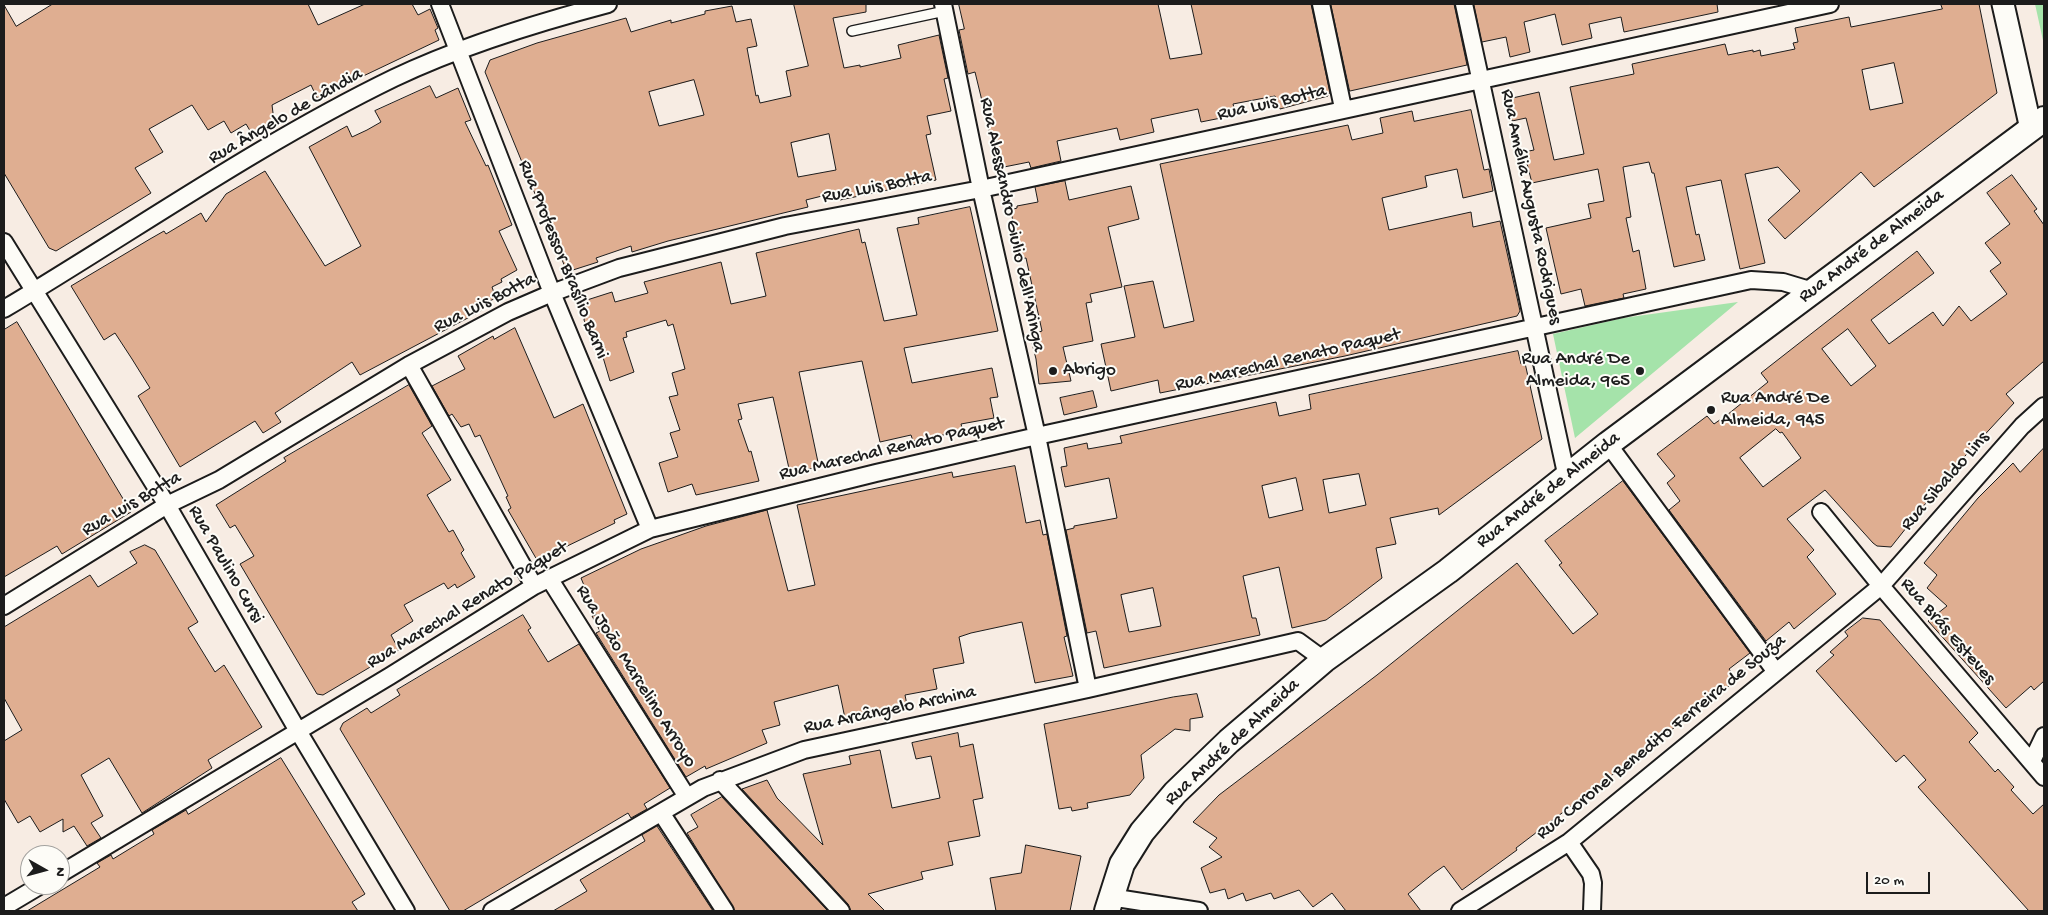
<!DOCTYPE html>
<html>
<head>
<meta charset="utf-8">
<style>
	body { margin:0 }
	#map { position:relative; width:2048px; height:915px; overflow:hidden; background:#f7ece3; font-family:"Gochi Hand",sans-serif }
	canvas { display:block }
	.frame { position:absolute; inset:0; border:5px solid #1c1c1c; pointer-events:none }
	.north { position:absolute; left:20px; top:845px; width:50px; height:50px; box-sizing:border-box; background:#fdfcf7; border:1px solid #a3a29f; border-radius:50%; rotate:97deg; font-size:14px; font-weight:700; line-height:20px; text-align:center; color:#1c1c1c }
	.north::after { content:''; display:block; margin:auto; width:18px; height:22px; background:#1c1c1c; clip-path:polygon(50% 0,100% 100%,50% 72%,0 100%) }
	.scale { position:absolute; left:1866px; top:872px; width:64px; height:22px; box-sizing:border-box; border:2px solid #1c1c1c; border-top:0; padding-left:6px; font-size:15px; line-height:18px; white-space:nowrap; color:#1c1c1c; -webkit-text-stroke:4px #fdfcf7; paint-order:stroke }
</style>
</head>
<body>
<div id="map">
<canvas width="2048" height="915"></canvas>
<div class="frame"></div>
<div class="north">N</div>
<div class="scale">20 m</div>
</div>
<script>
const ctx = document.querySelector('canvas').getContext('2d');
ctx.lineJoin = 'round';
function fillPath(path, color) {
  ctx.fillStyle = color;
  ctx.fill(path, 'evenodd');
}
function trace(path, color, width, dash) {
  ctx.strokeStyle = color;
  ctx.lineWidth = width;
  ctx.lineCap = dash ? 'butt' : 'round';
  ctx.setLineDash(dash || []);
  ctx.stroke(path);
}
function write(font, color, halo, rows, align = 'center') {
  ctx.font = font + ' "Gochi Hand",sans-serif';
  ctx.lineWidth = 4;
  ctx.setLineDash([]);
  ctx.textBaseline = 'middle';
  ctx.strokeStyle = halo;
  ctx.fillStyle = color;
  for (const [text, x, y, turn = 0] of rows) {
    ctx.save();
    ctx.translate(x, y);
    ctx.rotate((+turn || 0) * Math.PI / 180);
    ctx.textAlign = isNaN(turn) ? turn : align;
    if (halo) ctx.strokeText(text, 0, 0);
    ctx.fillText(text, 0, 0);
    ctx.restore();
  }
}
const green = new Path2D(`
	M2035,4H2044V45Z
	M1738,302L1575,438L1553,334L1623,318Z`);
const building = new Path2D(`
	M53,4H308L318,25L365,4H412L418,15L430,9L438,28L435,30L439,40L317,98L311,85L272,105L274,121L252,134L246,124L231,133L224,121L208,130L192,105L149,129L163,152L135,168L151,193L56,251L49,248L4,173V5L16,26Z
	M794,4H866V12L833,18L844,68L860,65V67L901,58L898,45L939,35L948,78L944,79L951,111L927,116L931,134L926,135L936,180L840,200L838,192L806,200L808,207L668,241L632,252L631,246L596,258L598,262L573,270L565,267L485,72L490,60L537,43L626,18L631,32L671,20V23L705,14V11L732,6L736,22L751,19L757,46L747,48L756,96L758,95L760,103L791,96L786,71L808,66ZM694,80L704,115L659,126L649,92ZM829,134L836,170L798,177L791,143Z
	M959,4H1158L1170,59L1202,54L1191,4H1311L1330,93L1327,94L1328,96L1280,109L1275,96L1233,104L1236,115L1201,122L1198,109L1151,119L1154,132L1120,140L1117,128L1057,141L1061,161L1031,168L1029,162L1004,167L997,163L975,72L968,74L959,30L964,29Z
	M1331,4H1454L1467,65L1350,91Z
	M1474,4H1717L1718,12L1624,32L1621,17L1589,24L1592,38L1562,45L1555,14L1524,22L1530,52L1510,57L1506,37L1482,42Z
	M1941,4H1979L1997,93L1874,187L1861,172L1785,239L1768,220L1800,191L1778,167L1745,174L1765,263L1740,269L1721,180L1686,187L1696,235L1699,234L1705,260L1674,267L1654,173H1652L1649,162L1623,167L1631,217L1626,218L1633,252L1639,250L1646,289L1623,294L1624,298L1585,306L1581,289L1561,294L1546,228L1591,218L1588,204L1604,201L1598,169L1532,183L1524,152L1534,150L1526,118L1512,121L1508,99L1539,92L1554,160L1584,154L1570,87L1634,74L1632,64L1725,44L1728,55L1753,50V52L1760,50L1761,56L1795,49L1793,43L1798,42L1795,28L1849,17L1851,27L1942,9ZM1894,63L1903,103L1870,110L1862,70Z
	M430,86L436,98L458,88L471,120L465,122L486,166L488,165L512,225L499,231L517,270L501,279L502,282L492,287L496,298L479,306L481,311L360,375L352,362L275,413L281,422L263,433L255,421L180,467L138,396L150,388L132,359L115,333L104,340L71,286L150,239L164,231L166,234L201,213L206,222L226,194L265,171L325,266L361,246L309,147L347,126L352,137L367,130L381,122L375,111Z
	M1471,110L1484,170L1489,169L1493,191L1463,198L1457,169L1425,176L1427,187L1382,198L1389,230L1471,212L1473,227L1500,221L1520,311L1517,316L1345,356L1160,393L1158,380L1111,391L1101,344L1135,337L1124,286L1153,281L1164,328L1194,321L1160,164L1348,125L1352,140L1383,133L1380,118L1412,111L1414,121Z
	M2012,175L2037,209L2034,211L2044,225V361L2006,394L2014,403L1953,469L1891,547L1877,546L1873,543L1825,490L1787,519L1814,550L1807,557L1836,594L1794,629L1789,622L1766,641L1669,510L1680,501L1667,483L1675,476L1657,454L1707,416L1714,424L1727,415L1768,382L1761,373L1917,251L1934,273L1871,320L1889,344L1933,312L1943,326L1959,306L1971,321L2007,294L1990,271L2001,263L1985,243L2010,224L1987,193ZM1848,329L1876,366L1851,386L1822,349ZM1776,429L1780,433L1782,432L1801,458L1763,487L1740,458Z
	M1065,181L1069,200L1131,186L1139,219L1108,227L1122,287L1090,294L1092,302L1086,303L1093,341L1063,347L1071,381L1039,384L1036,359L1030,335L1042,331L1026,258L1019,259L1011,210L1017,208V206L1038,202L1035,187Z
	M970,207L998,331L904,348L912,383L992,368L998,397L990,398L994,418L961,424L963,431L913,441L911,435L880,442L862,361L799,372L819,467L790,473L773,397L738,404L742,419L738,420L749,452L751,451L759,481L696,495L692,484L668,492L659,463L678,457L670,433L680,430L669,397L678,395L672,373L685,369L673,324L668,326L666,320L626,332L627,337L623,338L634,372L610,381L600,347L595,349L584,320L587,300L612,292L615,302L648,293L644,282L721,262L731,304L766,296L756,253L859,229L862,243L865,242L884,321L917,315L897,228L919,224L918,218Z
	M17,322L131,512L62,554L57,546L4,577V330Z
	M515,328L554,418L583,404L627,514L614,520L615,523L559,550L558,548L537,560L508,510L511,508L506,497L508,496L480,435L475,437L469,424L461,427L452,414L449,416L432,386L465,369L458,356L493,336L494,339Z
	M1518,351L1521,364L1525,363L1542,439L1439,515L1438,508L1390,518L1396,544L1376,548L1382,578L1348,604L1326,620L1292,628L1279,567L1243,576L1252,618H1256L1260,635L1104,668L1096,631L1087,633L1066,530L1074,528V526L1117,518L1109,478L1065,487L1061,467L1067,466L1064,448L1087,443L1088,449L1122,443L1120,436L1276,402L1279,416L1311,409L1309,395ZM1359,474L1366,505L1329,513L1323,480ZM1296,478L1303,510L1269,518L1262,486ZM1153,588L1161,626L1129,632L1121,595Z
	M409,385L432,426L422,433L451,480L427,495L449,532L453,530L464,550L461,553L475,577L457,588L455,584L448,589L444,583L404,605L413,621L391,635L399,650L323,695L317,694L240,564L254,556L235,525L230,528L216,505L286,461L284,458Z
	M1093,391L1097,407L1064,415L1060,398Z
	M2044,448V681L2034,690L2031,686L2006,708L1928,621L1947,606L1927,588L1937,575L1924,563L1978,498L2013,463L2020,472Z
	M1015,466L1026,523L1040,520L1043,535L1047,534L1067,636L1064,637L1073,676L1035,683L1022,622L971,633L959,637L964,663L933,669L937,689L905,695L908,710L846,723L838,685L774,702L780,725L762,730L767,743L706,769L705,766L686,777L596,633L600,631L592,616L596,615L581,578L641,549L675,537L706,526L767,510L788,591L815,585L797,505L952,472L953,477Z
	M1623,481L1750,653L1729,669L1737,680L1516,848L1517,850L1462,890L1444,866L1434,873L1408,894L1421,911H1346L1332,893L1313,907L1299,890L1274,899L1271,893L1246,901L1243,893L1228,899L1225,889L1210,893L1201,868L1222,857L1209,847L1217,838L1193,822L1219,795L1377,675L1517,563L1573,634L1598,614L1559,565L1562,563L1545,541Z
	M145,545L155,550L198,622L188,628L215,672L224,665L262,727L208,760L212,768L142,813L109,758L81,775L103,816L91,823L101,838L87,846L74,826L63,832V819L40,832L30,816L18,823L4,799V741L22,730L4,698V627L90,575L98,587L137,563L130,552Z
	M523,615L531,628L528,630L548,662L579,644L670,788L644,804L647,809L631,818L628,813L463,911H450L340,729L343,723L367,708L371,713L400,695L397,690Z
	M1863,618L1880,620L1978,733L1969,742L1995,772L1998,769L2014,787L2011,790L2033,814L2044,804V911H2029L1918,787L1926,780L1904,755L1896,762L1816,671L1834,655L1830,652L1848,636L1845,632Z
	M1197,694L1203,717L1190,719V731L1175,729L1141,755L1144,778L1130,795L1087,803L1088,808L1072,811L1071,807L1059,809L1044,724L1173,697Z
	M958,733L960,747L973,744L983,798L973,800L980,836L948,842L953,865L921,872L923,879L868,894L885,911H851L848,904L742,789L767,780L777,798L823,845L803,774L851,764L849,756L880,750L892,808L940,798L931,756L916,759L912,743Z
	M281,758L365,894L352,902L358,911H27L100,867L97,863L111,855L113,859L154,834L152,830L186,810L188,814Z
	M722,797L828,911H735L687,833L698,827L691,815Z
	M657,826L713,911H553L587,891L580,880L645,841L642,835Z
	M1026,845L1081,856L1070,911H996L990,878L1021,873Z`);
const service = new Path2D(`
	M852,31L945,11`);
const minor = new Path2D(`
	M440,4L552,293L650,529
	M943,4L981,189L1037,436L1088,689
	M1321,4L1343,108
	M1464,4L1567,478
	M4,242L167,505L298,731L406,911
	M4,309C133,232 258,144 394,78C461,46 536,23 608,4
	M409,365L534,586
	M1608,444L1776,672
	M1821,512L1881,586L2044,777
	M549,578L687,797
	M4,606L167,505L219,480L409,365L508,312L552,293L619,268L785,226L981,189L1830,4
	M2032,761L2044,736
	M720,780L841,911
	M662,814L725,911
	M1569,842L1591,874L1593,883L1592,911
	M60,874L390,676L534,586L650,529L876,473L1037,436L1751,280L1783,282L1813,291
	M1110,897L1199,911
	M4,907L41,885
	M492,911L703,788L804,750L1088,689L1298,641L1324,660
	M1460,911L1569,842L1881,586L2022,426L2044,406`);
const tertiary = new Path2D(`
	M2003,4L2031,129`);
const secondary = new Path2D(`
	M1107,911L1122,864L1142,832L1175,793L1229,741L1324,660L1448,571L1608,444L2044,119`);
const markers = [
	[1053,371,5,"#1c1c1c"],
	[1640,371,5,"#1c1c1c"],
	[1711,410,5,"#1c1c1c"]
];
const streetNames = [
	["Rua Luis Botta",1272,104,-13],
	["Rua Ângelo de Cândia",286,117,-30],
	["Rua Luis Botta",877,188,-11],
	["Rua Amélia Augusta Rodrigues",1530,207,78],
	["Rua Alessandro Giulio dell'Aringa",1011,225,78],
	["Rua André de Almeida",1872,247,-37],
	["Rua Professor Brasílio Barni",562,260,68],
	["Rua Luis Botta",485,304,-27],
	["Rua Marechal Renato Paquet",1288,361,-13],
	["Rua Marechal Renato Paquet",892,450,-13],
	["Rua Sibaldo Lins",1946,482,-49],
	["Rua André de Almeida",1549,491,-38],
	["Rua Luis Botta",132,505,-30],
	["Rua Paulino Cursi",225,565,60],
	["Rua Marechal Renato Paquet",468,606,-31],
	["Rua Brás Esteves",1947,632,49],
	["Rua João Marcelino Arroyo",635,677,58],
	["Rua Arcângelo Archina",890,711,-12],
	["Rua Coronel Benedito Ferreira de Souza",1662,738,-39],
	["Rua André de Almeida",1233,743,-43]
];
const poiNames = [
	["Rua André De",1630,360,"right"],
	["Almeida, 965",1630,382,"right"],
	["Abrigo",1063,371],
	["Rua André De",1721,399],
	["Almeida, 945",1721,421]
];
fillPath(green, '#a5e3aa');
fillPath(building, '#dfae91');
trace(building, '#1c1c1c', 1);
trace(service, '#1c1c1c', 12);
trace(minor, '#1c1c1c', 20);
trace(tertiary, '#1c1c1c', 25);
trace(secondary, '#1c1c1c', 28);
trace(service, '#fdfcf7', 9);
trace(minor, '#fdfcf7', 16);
trace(tertiary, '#fdfcf7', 21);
trace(secondary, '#fdfcf7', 24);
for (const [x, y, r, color] of markers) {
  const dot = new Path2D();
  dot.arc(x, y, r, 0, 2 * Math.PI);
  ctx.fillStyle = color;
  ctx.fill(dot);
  trace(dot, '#fdfcf7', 2);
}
write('19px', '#1c1c1c', '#fdfcf7', streetNames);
write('19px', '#1c1c1c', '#fdfcf7', poiNames, 'left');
</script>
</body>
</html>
